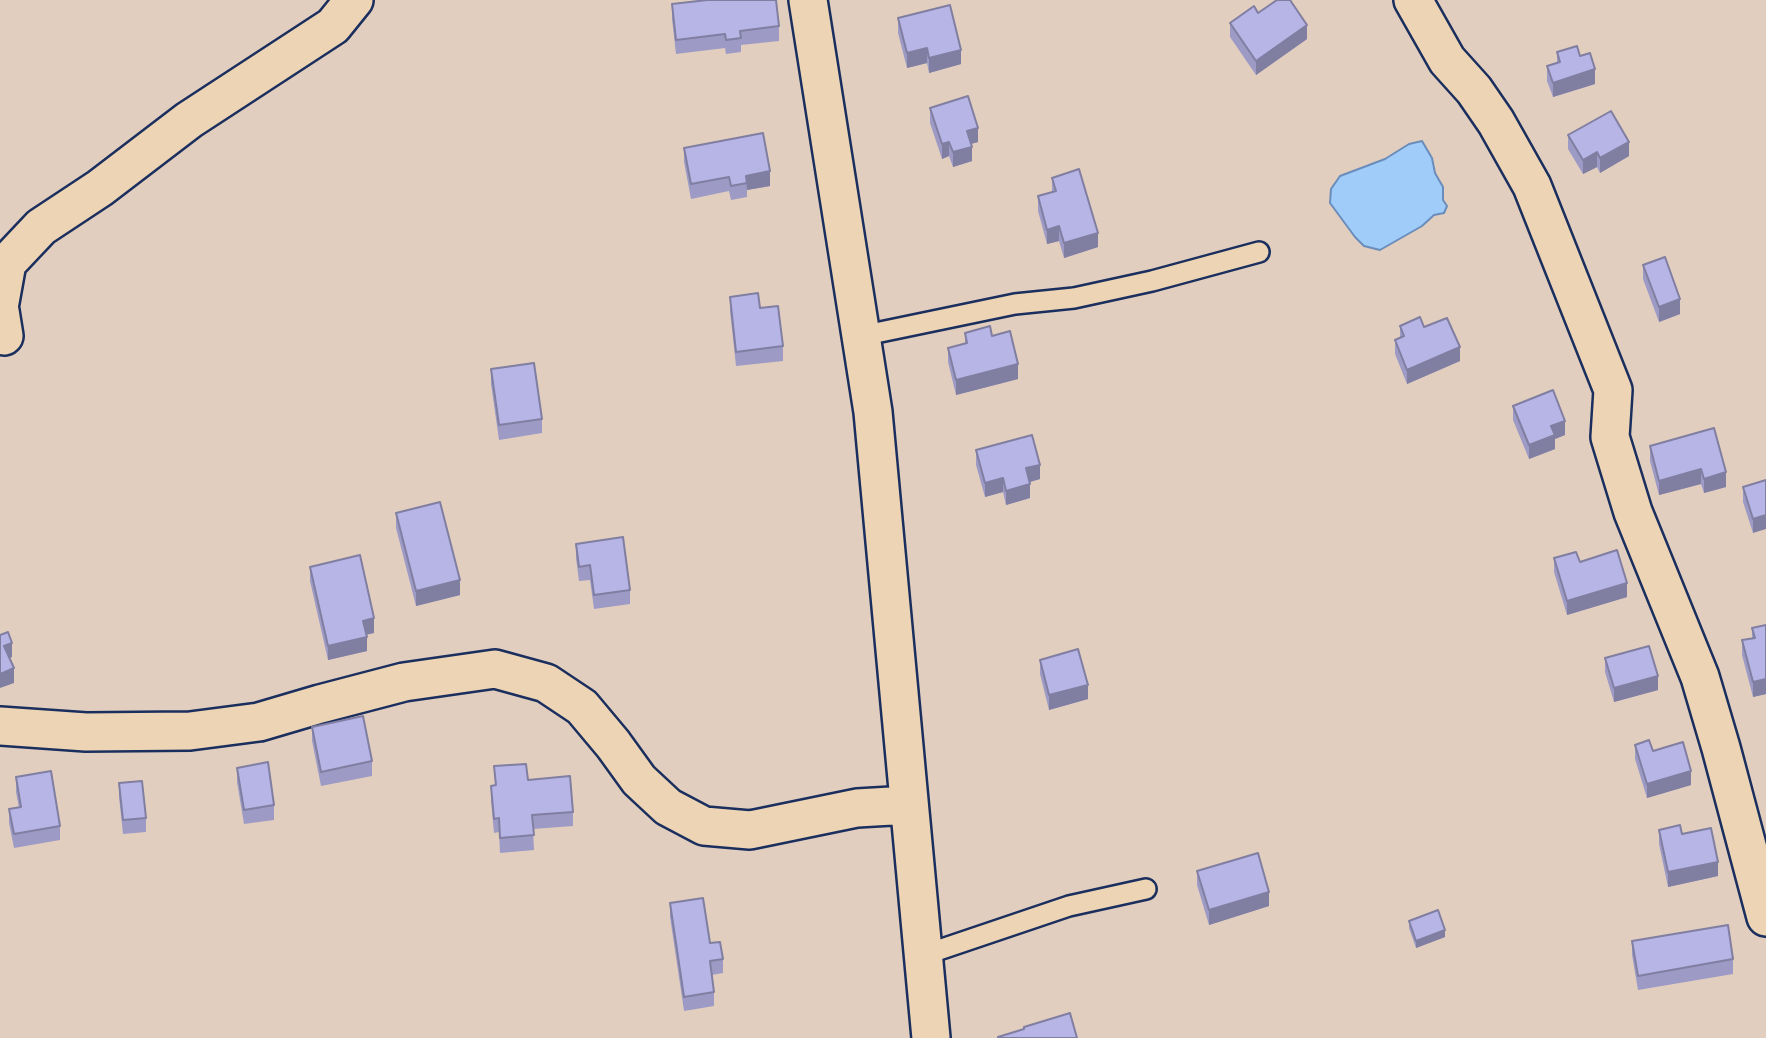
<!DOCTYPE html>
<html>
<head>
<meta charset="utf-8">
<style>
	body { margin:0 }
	canvas { display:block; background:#e2cebf }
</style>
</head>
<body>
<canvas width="1766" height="1038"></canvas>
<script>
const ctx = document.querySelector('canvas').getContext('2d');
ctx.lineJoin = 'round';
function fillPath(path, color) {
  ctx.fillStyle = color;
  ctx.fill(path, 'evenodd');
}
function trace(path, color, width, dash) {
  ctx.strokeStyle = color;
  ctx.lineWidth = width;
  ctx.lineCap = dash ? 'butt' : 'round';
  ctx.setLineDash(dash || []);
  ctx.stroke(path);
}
const water = new Path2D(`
	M1422,141L1432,158L1435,173L1443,187V200L1447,206L1444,213L1434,215L1422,226L1380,250L1364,246L1355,237L1330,203L1331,189L1340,176L1385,159L1409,144Z`);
const service = new Path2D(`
	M861,336L1015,304L1074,298L1152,281L1259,252
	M924,955L1069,906L1146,889`);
const minor = new Path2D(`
	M808,0L873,412L931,1038
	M1413,0L1447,60L1474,90L1496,122L1532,186L1613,390L1610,437L1633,512L1700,677L1721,748L1766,917
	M0,302L7,263L41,227L100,188L189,120L333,26L354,0
	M0,311L4,336
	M0,726L86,732L190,731L259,722L320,704L404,682L495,669L546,683L582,707L613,744L639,780L668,807L704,826L750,830L857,808L909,805`);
const wall = new Path2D(`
	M672,4L779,26V41L741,45V52L726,54L725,48L676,54L672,19Z
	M1258,13L1307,39L1256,75L1230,37V23Z
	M898,18L961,64L929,73L927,63L907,68L898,33Z
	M1557,52L1580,56L1595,84L1553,97L1547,81V66L1557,63Z
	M930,108L978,142L971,144L972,161L953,167L949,156L942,159L930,123Z
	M1568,135L1629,156L1600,173L1597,167L1583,174L1568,149Z
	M684,148L770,186L747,190V197L731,200L729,191L691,199L684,162Z
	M1052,178L1098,247L1064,258L1059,241L1047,244L1038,211V196L1052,192Z
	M1643,265L1680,314L1659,322L1643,279Z
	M730,297L760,308L783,346V361L736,366L730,311Z
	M1400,326L1460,361L1407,384L1395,354V340L1400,338Z
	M965,333L992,336L1018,379L956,395L948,362V348L965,343Z
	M491,369L542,419V433L499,440L491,384Z
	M1513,406L1565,435L1555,439V449L1529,459L1513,420Z
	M1650,446L1726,472V487L1704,493L1701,484L1659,495L1650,461Z
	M976,450L1040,479L1030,482V498L1006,505L1003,492L985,497L976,465Z
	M1766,480L1753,533L1743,502V487Z
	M396,513L460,595L416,606L396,528Z
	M576,544L630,590V604L594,609L590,580L579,581L576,558Z
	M1554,558L1627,597L1567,615L1554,572Z
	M310,567L374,633L366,635L367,651L328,660L310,581Z
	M1766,625V694L1753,697L1742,655V640L1752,638V628Z
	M1605,658L1658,690L1614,702L1605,672Z
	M1040,660L1088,699L1049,710L1040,674Z
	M312,727L372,761V776L321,786L312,741Z
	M1635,745L1653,751L1691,785L1647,798L1635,759Z
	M494,766L528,780L573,812V826L533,829L534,850L500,853L499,832L494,833L491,800V786L495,785Z
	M237,768L274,805V820L244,824L237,782Z
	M16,777L60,826V840L14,848L9,823V809L19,808L16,792Z
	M119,783L146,818V832L123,834L119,797Z
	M1659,830L1682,834L1718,876L1668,887L1659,844Z
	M1197,871L1269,906L1209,925L1197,885Z
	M670,903L723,959V973L712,975L714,992V1006L684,1011L670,917Z
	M1409,921L1445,937L1416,948L1409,928Z
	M1632,941L1733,959V974L1638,990L1632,955Z`);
const shadedWall = new Path2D(`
	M1307,25V39L1256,75V61Z
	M927,48V63L907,68V53Z
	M961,50V64L929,73V58Z
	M1595,69V84L1553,97V83Z
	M978,128V142L967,145V131Z
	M949,142V156L942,159V144Z
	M1629,142V156L1600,173V158Z
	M972,147V161L953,167V152Z
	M1597,152V167L1583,174V160Z
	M770,171V186L747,190L746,176Z
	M1059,226V241L1047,244V230Z
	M1098,233V247L1064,258V243Z
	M1680,299V314L1659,322V307Z
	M1460,347V361L1407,384V370Z
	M1018,364V379L956,395V380Z
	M1565,421V435L1555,439V449L1529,459V445L1551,426Z
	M1040,465V479L1026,483V468Z
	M1701,469V484L1659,495V481Z
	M1726,472V487L1704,493V479Z
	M1003,478V492L985,497V483Z
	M1030,484V498L1006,505V491Z
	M1766,515V529L1753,533V519Z
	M460,580V595L416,606V591Z
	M1627,583V597L1567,615V601Z
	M374,618V633L363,635V621Z
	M367,637V651L328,660V646Z
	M12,643V657L4,661V646Z
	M14,668V683L0,688V674Z
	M1658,676V690L1614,702V688Z
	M1766,679V694L1753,697V682Z
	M1088,685V699L1049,710V695Z
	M1691,771V785L1647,798V784Z
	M1718,862V876L1668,887V872Z
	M1269,892V906L1209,925V910Z
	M1445,930V937L1416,948V941Z`);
const building = new Path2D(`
	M707,0H776L779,26L740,31L741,38L726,40L725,34L676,40L672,4Z
	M1277,0H1290L1307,25L1256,61L1230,23L1254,6L1258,13Z
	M950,5L961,50L929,58L927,48L907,53L898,18Z
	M1577,46L1580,56L1590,53L1595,69L1553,83L1547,66L1560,62L1557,52Z
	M968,96L978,128L967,131L972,147L953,152L949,142L942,144L930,108Z
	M1611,111L1629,142L1600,158L1597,152L1583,160L1568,135Z
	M763,133L770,171L746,176L747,183L731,186L729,177L691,184L684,148Z
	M1079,169L1098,233L1064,243L1059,226L1047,230L1038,196L1056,191L1052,178Z
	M1665,257L1680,299L1659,307L1643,265Z
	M758,293L760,308L778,306L783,346L736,352L730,297Z
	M1420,317L1424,327L1447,318L1460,347L1407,370L1395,340L1404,336L1400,326Z
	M990,326L992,336L1010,331L1018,364L956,380L948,348L967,343L965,333Z
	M534,363L542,419L499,425L491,369Z
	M1553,390L1565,421L1551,426L1555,435L1529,445L1513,406Z
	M1714,428L1726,472L1704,479L1701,469L1659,481L1650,446Z
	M1032,435L1040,465L1026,468L1030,484L1006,491L1003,478L985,483L976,450Z
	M1766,480V515L1753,519L1743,487Z
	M440,502L460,580L416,591L396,513Z
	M623,537L630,590L594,595L590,565L579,567L576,544Z
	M1617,550L1627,583L1567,601L1554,558L1576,552L1580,562Z
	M360,555L374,618L363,621L367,637L328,646L310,567Z
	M1766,625V679L1753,682L1742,640L1755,638L1752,628Z
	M8,632L12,643L4,646L14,668L0,674V635Z
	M1649,646L1658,676L1614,688L1605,658Z
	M1078,649L1088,685L1049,695L1040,660Z
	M363,716L372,761L321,772L312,727Z
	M1649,740L1653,751L1683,742L1691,771L1647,784L1635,745Z
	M268,762L274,805L244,810L237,768Z
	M526,764L528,780L570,776L573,812L532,815L534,835L500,838L499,818L494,819L491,786L496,785L494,766Z
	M51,771L60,826L14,834L9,809L21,807L16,777Z
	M142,781L146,818L123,820L119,783Z
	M1680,825L1682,834L1711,828L1718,862L1668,872L1659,830Z
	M1258,853L1269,892L1209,910L1197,871Z
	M703,898L710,943L720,942L723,959L710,961L714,992L684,997L670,903Z
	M1438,910L1445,930L1416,941L1409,921Z
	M1728,925L1733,959L1638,976L1632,941Z
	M1070,1013L1077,1038H998V1037L1024,1029V1027Z`);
fillPath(water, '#9fccf9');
trace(water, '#6a8dbb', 2);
trace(service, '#1b2f5e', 24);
trace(minor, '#1b2f5e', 42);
trace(service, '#edd4b5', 19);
trace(minor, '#edd4b5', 37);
fillPath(wall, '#9d9bc6');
fillPath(shadedWall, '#807ea1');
fillPath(building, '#b7b4e6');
trace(building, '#807ea1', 2);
</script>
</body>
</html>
